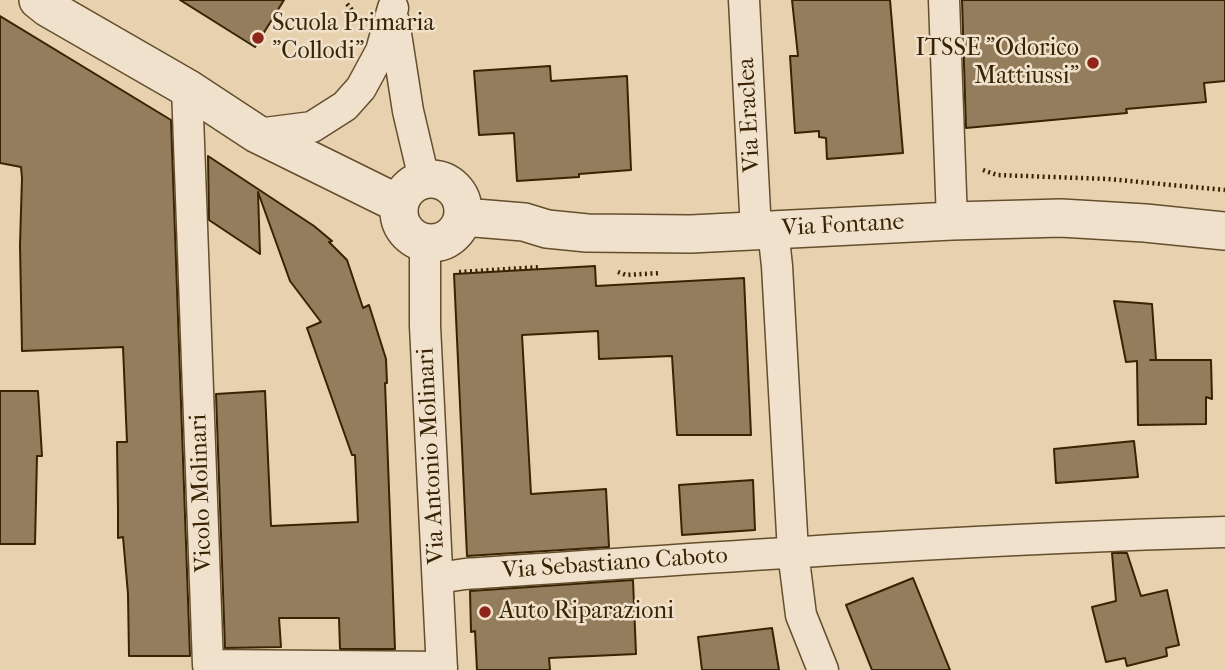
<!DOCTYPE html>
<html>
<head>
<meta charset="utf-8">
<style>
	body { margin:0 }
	canvas { display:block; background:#e7d1af }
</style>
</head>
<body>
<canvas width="1225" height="670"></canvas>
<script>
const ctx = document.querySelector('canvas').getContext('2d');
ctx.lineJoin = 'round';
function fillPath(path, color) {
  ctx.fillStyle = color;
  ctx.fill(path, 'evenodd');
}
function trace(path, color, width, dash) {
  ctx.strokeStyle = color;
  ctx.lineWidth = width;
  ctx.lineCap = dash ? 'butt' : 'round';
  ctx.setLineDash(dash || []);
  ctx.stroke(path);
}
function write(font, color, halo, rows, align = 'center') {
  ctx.font = font + ' "IM FELL French Canon",serif';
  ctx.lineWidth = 5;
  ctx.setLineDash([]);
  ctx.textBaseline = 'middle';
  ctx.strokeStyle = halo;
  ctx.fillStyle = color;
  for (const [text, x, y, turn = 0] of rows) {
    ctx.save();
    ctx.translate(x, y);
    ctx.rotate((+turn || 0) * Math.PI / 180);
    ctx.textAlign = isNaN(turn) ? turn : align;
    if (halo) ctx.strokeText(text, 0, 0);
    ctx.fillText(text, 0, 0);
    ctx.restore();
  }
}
const building = new Path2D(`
	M180,0H284L255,47Z
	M792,0H890L903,153L827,159L826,138L819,137V131L795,133L790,56H798Z
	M962,0H1225V81L1204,83L1206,102L1126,109L1127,113L966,128Z
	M0,16L171,120L190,656H129L128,594L123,537L118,538V510L117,442H127L123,347L22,351L20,245L22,178L21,167L0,163Z
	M550,66L551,81L627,76L631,170L579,174V177L517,181L514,133L479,135L474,71Z
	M208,156L314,226L332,241L329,242L347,260L363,308L369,305L386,359L387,383H385L395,649H340L339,618H279L281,647L225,648L216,394L265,391L271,526L358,522L355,455H352L307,328L321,322L290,281L258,192L260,254L209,220Z
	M595,266L596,286L744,278L751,435H677L672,356L599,359L598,331L522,335L531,494L606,489L609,547L467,556L454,274Z
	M1114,301L1152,304L1156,360H1150H1211L1212,399L1206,397V424L1138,425L1137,361L1126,362Z
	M0,391H38L42,456H37L35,544H0Z
	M1134,441L1138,477L1056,483L1054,449Z
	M753,480L755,530L682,535L679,485Z
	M1112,553H1127L1141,596L1167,590L1179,645L1166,648L1167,656L1127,666L1125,658L1106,662L1092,607L1116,601Z
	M913,578L950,670H872L846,605Z
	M633,580L636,654L549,658L550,670H477L475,631L471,632L470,591Z
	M772,628L779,670H702L698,637Z`);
const path = new Path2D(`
	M347,4L354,12L356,17
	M983,170L997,175L1108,179L1225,190
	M459,272L541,267
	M618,272L626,275L661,273`);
const minor = new Path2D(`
	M744,0L756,231
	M944,0L952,221
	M394,21L408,111L424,179
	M187,88L208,665L442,667
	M257,134L312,127L345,106L361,88L381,51L393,8
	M773,230L777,266L793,552L801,615L823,670
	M425,243V326L442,670
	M438,578L465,574C718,557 971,539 1225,532`);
const tertiary = new Path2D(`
	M38,0L48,8L187,88L257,134L399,204
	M399 211a32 32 0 1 1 64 0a32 32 0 1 1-64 0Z
	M463,217L524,222L547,229L587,233L691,234L952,221L1061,218L1145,223L1225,231`);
const markers = [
	[258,38,7,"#8f2418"],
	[1093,63,7,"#8f2418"],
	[485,612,7,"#8f2418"]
];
const poiNames = [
	["Scuola Primaria",272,24],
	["\"Collodi\"",272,52],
	["ITSSE \"Odorico",1079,49,"right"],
	["Mattiussi\"",1079,77,"right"],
	["Auto Riparazioni",499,612]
];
const streetNames = [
	["Via Eraclea",750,115,-93],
	["Via Fontane",843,226,-3],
	["Via Antonio Molinari",432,456,-93],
	["Vicolo Molinari",202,493,-92],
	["Via Sebastiano Caboto",615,564,-4]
];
fillPath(building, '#937d5c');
trace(building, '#382302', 2);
trace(minor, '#644e2d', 33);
trace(tertiary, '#644e2d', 40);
trace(path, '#382302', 4.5, [2, 3.5]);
trace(minor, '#efe1cb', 30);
trace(tertiary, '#efe1cb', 37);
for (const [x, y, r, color] of markers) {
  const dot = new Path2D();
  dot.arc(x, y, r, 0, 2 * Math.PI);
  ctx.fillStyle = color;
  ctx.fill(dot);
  trace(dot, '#efe1cb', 2.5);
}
write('24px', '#382302', '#efe1cb', poiNames, 'left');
write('24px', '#382302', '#efe1cb', streetNames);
</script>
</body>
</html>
